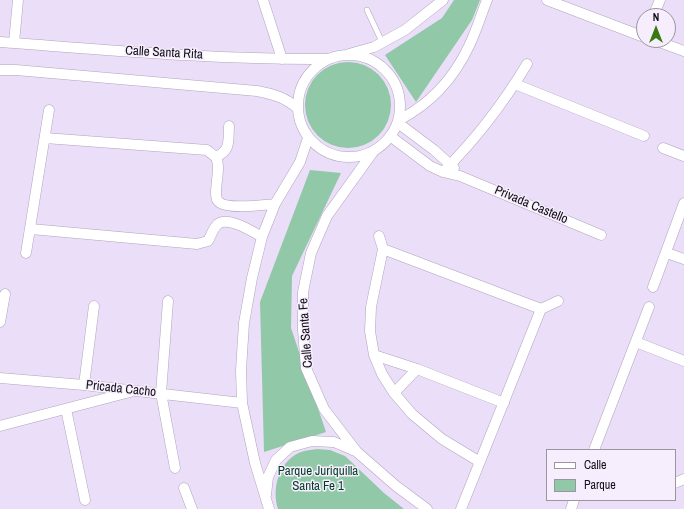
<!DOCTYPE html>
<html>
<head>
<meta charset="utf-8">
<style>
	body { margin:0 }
	#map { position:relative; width:684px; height:509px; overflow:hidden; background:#ebdef8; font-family:"Archivo Narrow",sans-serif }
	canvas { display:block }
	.legend { position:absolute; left:546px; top:449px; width:130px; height:52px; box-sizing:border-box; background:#f6eefd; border:1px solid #9b94a1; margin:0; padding:5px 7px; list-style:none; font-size:12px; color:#120e16 }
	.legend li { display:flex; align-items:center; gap:8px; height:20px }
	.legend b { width:20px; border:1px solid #9b94a1 }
	.north { position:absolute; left:636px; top:8px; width:40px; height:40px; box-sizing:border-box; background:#f6eefd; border:1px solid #9b94a1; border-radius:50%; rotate:0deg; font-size:11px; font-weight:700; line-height:16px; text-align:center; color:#120e16 }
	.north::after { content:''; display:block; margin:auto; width:14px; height:18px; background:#3a7814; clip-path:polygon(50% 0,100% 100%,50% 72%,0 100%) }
</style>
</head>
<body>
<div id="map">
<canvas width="684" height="509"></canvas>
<ul class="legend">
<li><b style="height:5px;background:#fff"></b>Calle</li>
<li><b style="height:11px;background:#90c8a8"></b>Parque</li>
</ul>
<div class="north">N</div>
</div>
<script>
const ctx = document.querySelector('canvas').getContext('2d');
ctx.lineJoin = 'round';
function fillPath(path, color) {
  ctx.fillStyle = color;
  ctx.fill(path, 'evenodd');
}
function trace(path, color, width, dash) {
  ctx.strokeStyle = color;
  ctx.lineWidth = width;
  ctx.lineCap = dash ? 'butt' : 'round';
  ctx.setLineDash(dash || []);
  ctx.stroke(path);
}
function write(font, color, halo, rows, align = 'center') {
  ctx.font = font + ' "Archivo Narrow",sans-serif';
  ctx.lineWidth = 3;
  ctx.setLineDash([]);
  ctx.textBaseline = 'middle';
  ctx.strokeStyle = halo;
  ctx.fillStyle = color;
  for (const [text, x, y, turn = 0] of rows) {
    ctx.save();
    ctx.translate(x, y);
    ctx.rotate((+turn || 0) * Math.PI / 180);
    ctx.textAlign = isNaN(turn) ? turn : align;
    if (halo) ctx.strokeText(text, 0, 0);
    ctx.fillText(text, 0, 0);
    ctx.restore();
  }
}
const green = new Path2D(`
	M454,0H480L472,20L416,102L385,55L442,18Z
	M305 105a43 43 0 1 1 86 0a43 43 0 1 1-86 0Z
	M310,170L341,173L292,276L291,328L326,432L264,452L260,302Z
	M317,449L330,450L345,456L384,493L404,509H278C271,487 280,458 304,451C308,450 313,450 317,449Z`);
const service = new Path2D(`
	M367,10L382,42`);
const minor = new Path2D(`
	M263,0L282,59
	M547,0L644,37
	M653,16L660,0
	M654,40L684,51
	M0,42C109,50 219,60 328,59
	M14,43L18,0
	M349,54L374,47L405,30L443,0
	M298 106a51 51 0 1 1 102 0a51 51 0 1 1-102 0Z
	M0,70H16L257,91C272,94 285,97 297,108
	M515,84L644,136
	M399,120C430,104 454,78 469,46C476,32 481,15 487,0
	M398,123L434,150L454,168
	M390,136L430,166L443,172L460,176L601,235
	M45,138L207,150C209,152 214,155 216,158C222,168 212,194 218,201C225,210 264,205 275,204
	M663,148L684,156
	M373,152L327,216L311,253L303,292V330L306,368L324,409L357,452L396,486L427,509
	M216,157C231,150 228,142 229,126
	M443,172C476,139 503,104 527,64
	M31,229L197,244L208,241C211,236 213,228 218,224C229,216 253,232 262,237
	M379,236L383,249L371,307L370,331L374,355L382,374L394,393L412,414L442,439L480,462
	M383,249L541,309
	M26,253L49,110
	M667,253L684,259
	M653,287L684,203
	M168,301L161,393L175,468
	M0,322L5,294
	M636,342L684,361
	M374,355L417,369L504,403
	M0,378L84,385L242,403
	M84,385L94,306
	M394,393L417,369
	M66,409L85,500
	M0,426L130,392
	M594,450L649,307
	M675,483L684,479
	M184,488L192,509
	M266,495L268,477L276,460L290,447L312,441L334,442L355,451
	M269,509L255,463L242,403L241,370L244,323L252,278L262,237L275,204L300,162L308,138
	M461,509L541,309L558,301
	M571,509L574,500`);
const streetNames = [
	["Calle Santa Rita",164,53,3],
	["Privada Castello",531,205,23],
	["Calle Santa Fe",306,333,-94],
	["Pricada Cacho",121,389,6]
];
const parkNames = [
	["Parque Juriquilla",318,472],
	["Santa Fe 1",318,487]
];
fillPath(green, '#90c8a8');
trace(service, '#b0a3bc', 6);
trace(minor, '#b0a3bc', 11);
trace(service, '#fff', 5);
trace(minor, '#fff', 10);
write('13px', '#120e16', '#f6eefd', streetNames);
write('13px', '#003e24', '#f6eefd', parkNames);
</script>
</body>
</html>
